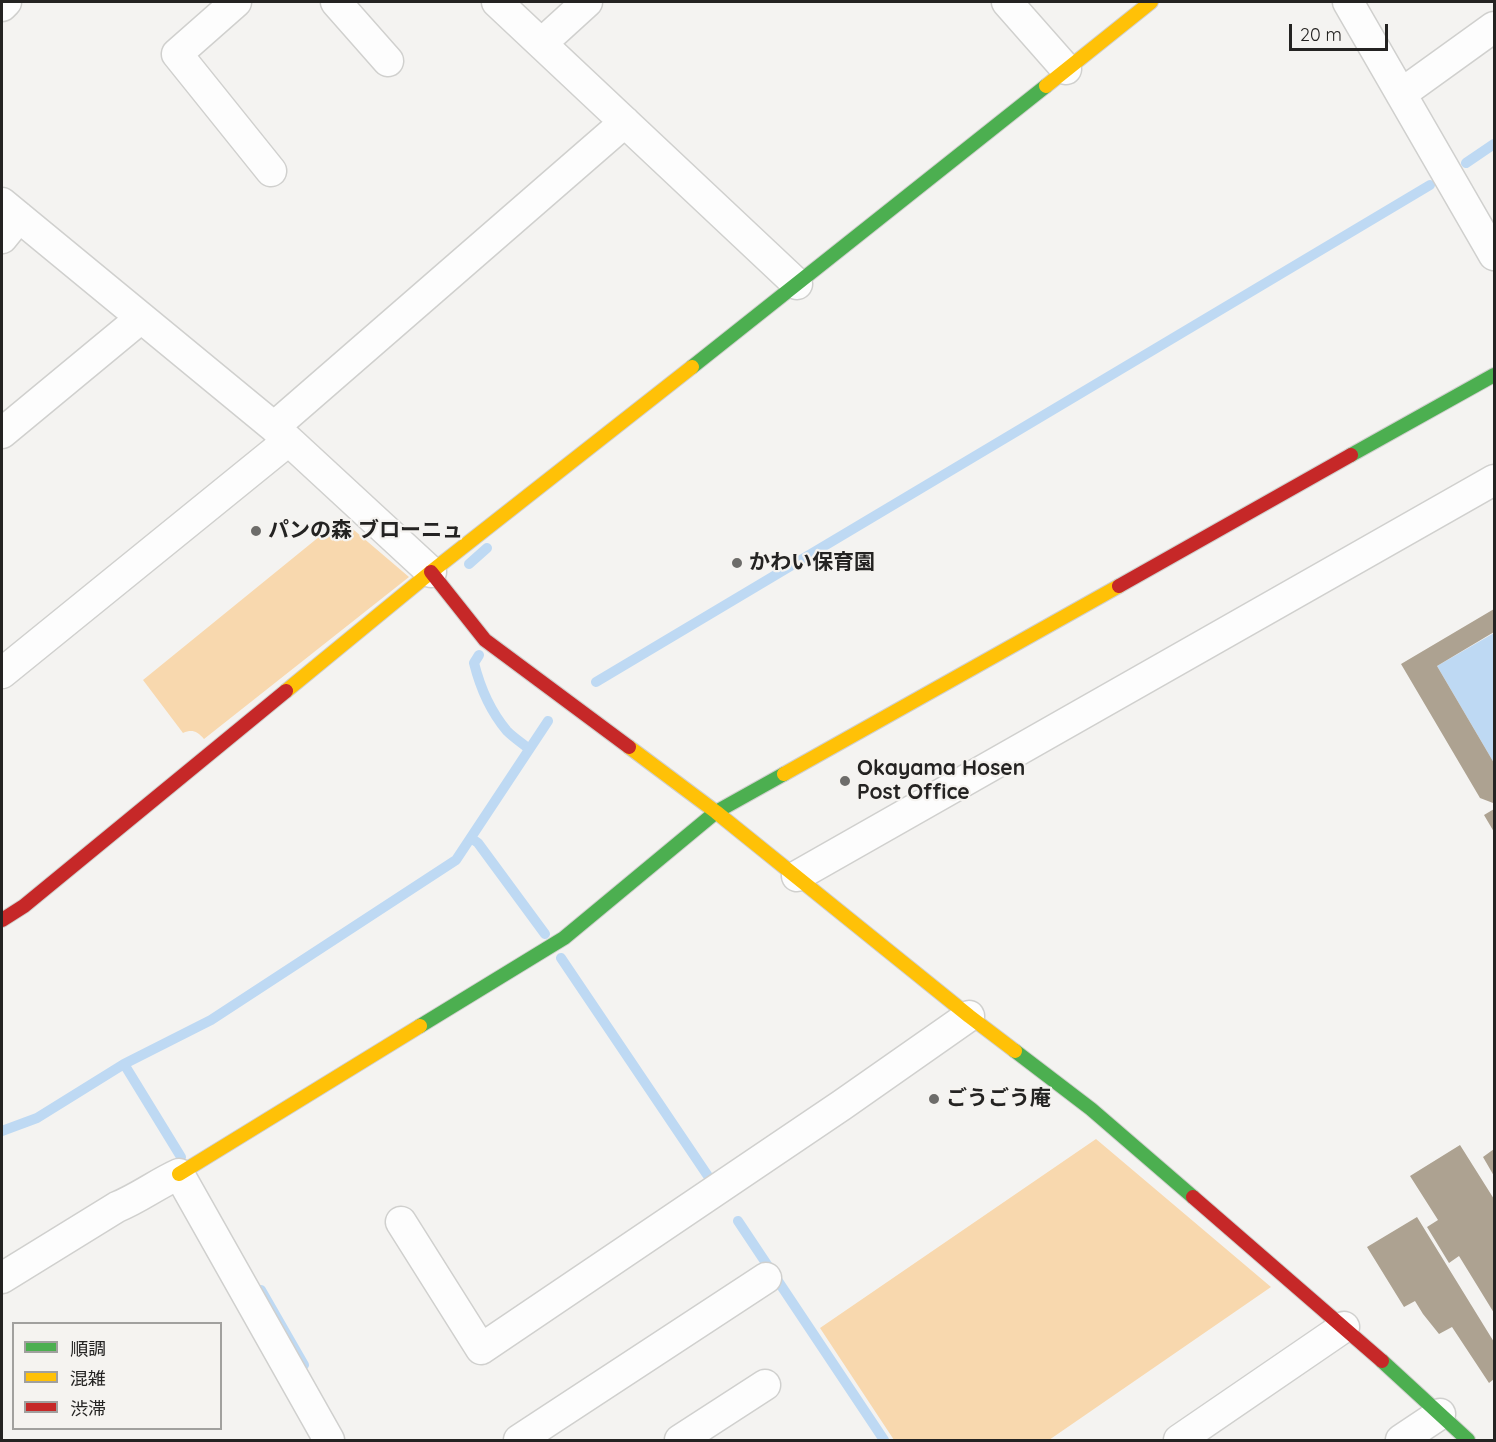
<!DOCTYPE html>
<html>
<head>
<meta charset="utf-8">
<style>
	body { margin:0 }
	#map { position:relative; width:1496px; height:1442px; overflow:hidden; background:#f4f3f1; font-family:Quicksand,"Noto Sans JP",sans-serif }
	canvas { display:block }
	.frame { position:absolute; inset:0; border:3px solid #242322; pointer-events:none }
	.legend { position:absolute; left:12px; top:1322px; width:210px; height:108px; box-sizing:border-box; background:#f5f3f0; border:2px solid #a1a09e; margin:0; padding:8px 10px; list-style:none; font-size:18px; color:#242322 }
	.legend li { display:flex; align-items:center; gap:12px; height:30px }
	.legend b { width:30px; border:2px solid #a1a09e }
	.scale { position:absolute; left:1289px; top:24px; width:99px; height:27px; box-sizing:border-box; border:3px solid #242322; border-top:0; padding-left:8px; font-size:18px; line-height:21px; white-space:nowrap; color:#242322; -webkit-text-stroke:4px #f5f3f0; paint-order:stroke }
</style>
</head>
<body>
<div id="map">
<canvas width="1496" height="1442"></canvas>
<div class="frame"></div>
<ul class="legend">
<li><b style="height:8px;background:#4caf50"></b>順調</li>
<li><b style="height:8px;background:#ffc107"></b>混雑</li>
<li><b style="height:8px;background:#c62828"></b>渋滞</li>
</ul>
<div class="scale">20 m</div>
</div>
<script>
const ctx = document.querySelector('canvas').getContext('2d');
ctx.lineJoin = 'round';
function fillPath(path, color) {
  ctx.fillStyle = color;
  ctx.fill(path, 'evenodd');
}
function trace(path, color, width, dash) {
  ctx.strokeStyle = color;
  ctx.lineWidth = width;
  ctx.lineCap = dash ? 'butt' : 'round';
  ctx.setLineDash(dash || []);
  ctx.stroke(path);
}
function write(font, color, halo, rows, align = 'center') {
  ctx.font = font + ' Quicksand,"Noto Sans JP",sans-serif';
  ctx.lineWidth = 4.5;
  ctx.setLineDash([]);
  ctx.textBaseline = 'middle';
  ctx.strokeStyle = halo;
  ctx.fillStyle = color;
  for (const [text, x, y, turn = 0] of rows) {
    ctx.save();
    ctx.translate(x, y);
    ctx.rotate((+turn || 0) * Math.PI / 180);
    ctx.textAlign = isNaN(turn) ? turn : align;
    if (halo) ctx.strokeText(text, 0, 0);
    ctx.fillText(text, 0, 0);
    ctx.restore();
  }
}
const green = new Path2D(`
	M341,519L409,577L204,739C197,731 192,729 183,733L143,680Z
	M1096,1139L1271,1287L1049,1440H894L820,1328Z`);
const water = new Path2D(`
	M1494,633V763L1437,666Z`);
const stream = new Path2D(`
	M1466,163L1494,144
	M469,564L487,548
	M479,655L474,663C480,687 491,712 507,731C514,738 522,743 529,749
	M596,682L1430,185
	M471,838L478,843L545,934
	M561,958L712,1182
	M124,1064L181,1157
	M2,1131L37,1118L124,1064L211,1020L456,860L548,721
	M738,1221L884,1440
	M261,1290L304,1365`);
const building = new Path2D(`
	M1494,609V632L1437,666L1494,763L1493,803L1480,798L1401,664Z
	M1494,809V832L1484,815Z
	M1460,1145L1494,1199V1313L1459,1256L1449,1263L1427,1227L1438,1220L1410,1176Z
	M1494,1149V1176L1483,1157Z
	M1417,1217L1494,1342V1379L1489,1383L1452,1327L1439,1334L1423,1314L1415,1301L1404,1307L1367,1247Z`);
const street = new Path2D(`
	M236,2L177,54L271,171
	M336,2L388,61
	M497,2L797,284
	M1007,2L1066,69
	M1348,2L1494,255
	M2,6L6,2
	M542,43L587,2
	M1401,94L1494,27
	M2,203L274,427L431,572
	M2,238L19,217
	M274,427L625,122
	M2,433L141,318
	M2,673L288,441
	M797,876L1494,480
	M401,1222L481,1349L842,1105L969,1016
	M2,1278L117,1207C139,1198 157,1184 179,1174L329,1440
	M519,1440L766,1278
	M680,1440L765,1385
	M1179,1440L1344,1327
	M1401,1440L1440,1414`);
const fast = new Path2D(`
	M692,367L1046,86
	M1351,455L1494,375
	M420,1026L564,938L716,812L784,774
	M1015,1051L1091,1109L1193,1197
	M1382,1361L1468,1440`);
const slow = new Path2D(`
	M1046,86L1151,2
	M286,691L431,572L692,367
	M629,747L716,812L969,1016L1015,1051
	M784,774L1119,586
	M179,1174L420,1026`);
const jam = new Path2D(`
	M431,572L485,640L629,747
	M1119,586L1351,455
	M2,920L24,906L286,691
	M1193,1197L1382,1361`);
const markers = [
	[256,531,6,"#6d6c6a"],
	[737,563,6,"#6d6c6a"],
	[845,781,6,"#6d6c6a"],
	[934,1099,6,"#6d6c6a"]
];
const poiNames = [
	["パンの森 ブローニュ",268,531],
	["かわい保育園",749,563],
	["Okayama Hosen",857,769],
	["Post Office",857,793],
	["ごうごう庵",946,1099]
];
fillPath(green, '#f8d8ae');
fillPath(water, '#bed9f3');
trace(stream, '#bed9f3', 10);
fillPath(building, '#ada291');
trace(street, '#d0d0ce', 33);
trace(fast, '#d0d0ce', 16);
trace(slow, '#d0d0ce', 16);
trace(jam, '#d0d0ce', 16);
trace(street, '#fdfdfd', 30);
trace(fast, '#4caf50', 14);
trace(slow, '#ffc107', 14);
trace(jam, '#c62828', 14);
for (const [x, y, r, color] of markers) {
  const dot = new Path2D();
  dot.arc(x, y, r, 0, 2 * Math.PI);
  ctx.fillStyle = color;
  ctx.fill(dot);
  trace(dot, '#f5f3f0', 2);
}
write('bold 21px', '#242322', '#f5f3f0', poiNames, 'left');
</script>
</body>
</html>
